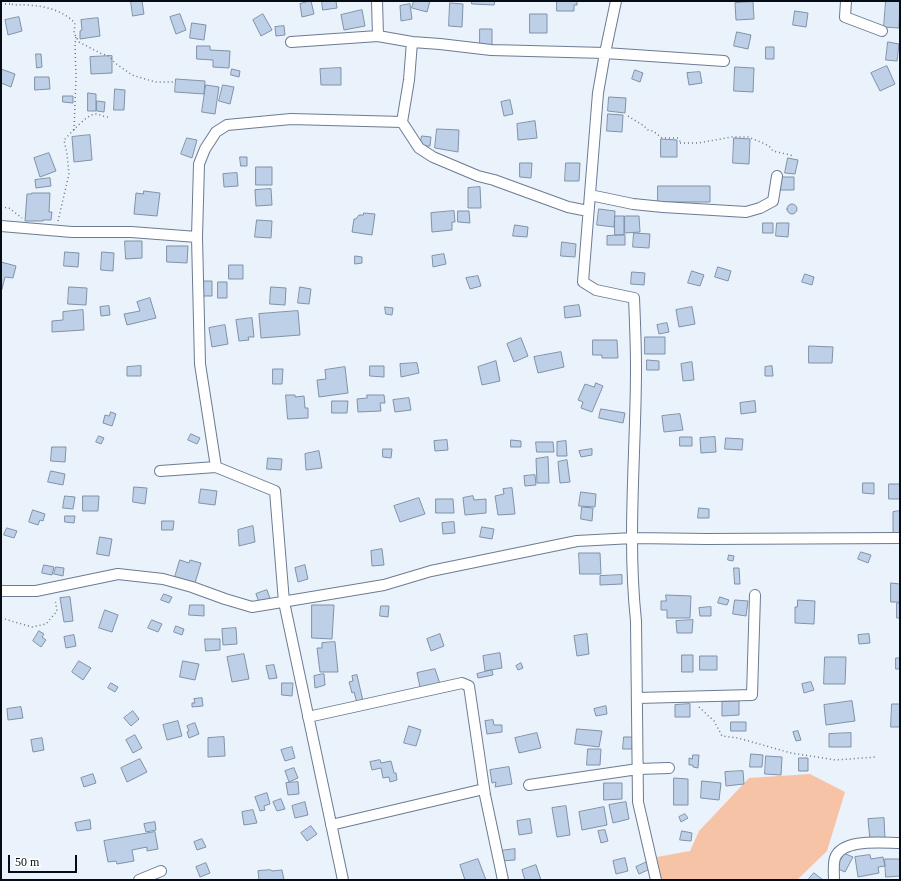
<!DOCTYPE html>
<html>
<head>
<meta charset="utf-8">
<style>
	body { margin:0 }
	#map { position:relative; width:901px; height:881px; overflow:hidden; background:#eaf2fc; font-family:"Times New Roman",serif }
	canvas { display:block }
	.frame { position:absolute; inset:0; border:2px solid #060c14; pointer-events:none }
	.scale { position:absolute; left:8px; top:855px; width:69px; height:18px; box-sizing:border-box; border:2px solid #060c14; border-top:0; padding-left:5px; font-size:12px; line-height:14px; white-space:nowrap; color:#060c14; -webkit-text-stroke:3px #fefffe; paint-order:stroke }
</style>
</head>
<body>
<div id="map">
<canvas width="901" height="881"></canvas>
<div class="frame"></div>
<div class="scale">50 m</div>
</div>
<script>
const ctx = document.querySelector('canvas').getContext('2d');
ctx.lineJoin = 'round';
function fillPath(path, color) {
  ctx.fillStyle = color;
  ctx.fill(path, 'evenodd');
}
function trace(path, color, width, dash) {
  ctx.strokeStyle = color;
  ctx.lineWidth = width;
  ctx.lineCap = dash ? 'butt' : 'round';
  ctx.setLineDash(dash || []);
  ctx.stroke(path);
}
const green = new Path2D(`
	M810,774L845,792L827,851L797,880H661L657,857L690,851L699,831L749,778Z`);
const building = new Path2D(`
	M131,1H142L144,14L133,16Z
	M311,1L314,14L302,17L300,4Z
	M322,1H336L337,8L323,10Z
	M414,1H430L427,12L412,8Z
	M472,1H495L494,5L472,4Z
	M557,1H577V5H574V11H557Z
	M886,1H900L899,28L884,27Z
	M753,2L754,19L736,20L735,3Z
	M450,3L463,4L462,27L449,26Z
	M410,4L412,19L401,21L400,6Z
	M362,10L365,26L344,30L341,15Z
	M795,11L808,13L806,27L793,25Z
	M180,14L186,30L176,34L170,17Z
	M263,14L272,30L261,36L253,20Z
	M530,14H547V33H530Z
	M19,17L22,31L8,35L5,20Z
	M98,18L100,36L80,39V31L82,30L81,20Z
	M192,23L206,25L204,40L190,38Z
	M284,26L285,35L276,36L275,27Z
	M480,29H492V46H480Z
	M737,32L751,35L748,49L734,46Z
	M888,42L899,44L897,61L886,60Z
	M197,46H210V50L230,51L229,68L213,67V60L197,59Z
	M766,47H774V59H766Z
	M36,54H41L42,67L37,68Z
	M112,56V73L91,74L90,57Z
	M887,66L895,84L880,91L871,73Z
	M735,67L754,68L753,92L734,91Z
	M341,68V85H321L320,69Z
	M1,69L15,74L11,87L1,83Z
	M232,69L240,71L239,77L231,75Z
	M635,70L643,73L640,82L632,79Z
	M700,72L702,83L689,85L687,73Z
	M35,77H49L50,89L35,90Z
	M176,79L205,81L204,94L175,92Z
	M206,85L219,87L215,114L202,112Z
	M223,85L234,87L230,104L219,101Z
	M115,89L125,90L124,110H114Z
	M88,93L96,94V111H88Z
	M63,96H73V103L63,102Z
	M609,97L626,98L625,113L608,111Z
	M510,100L513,114L504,116L501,102Z
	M97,101L105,102L104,112L97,111Z
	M608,114L623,115L622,132L607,131Z
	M535,121L537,138L518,140L517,124Z
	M437,129L459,130L458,152L435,148Z
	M90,135L92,160L74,162L72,137Z
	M422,136L431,137L430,146H420Z
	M187,138L197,140L192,158L181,154Z
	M734,138L750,139L749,164L733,163Z
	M661,139L677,140V157H661Z
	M49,153L56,171L40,177L34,158Z
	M240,157H247V166H241Z
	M788,158L798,160L795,174L785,173Z
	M520,163H532L531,178L520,177Z
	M566,163H580L579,181H565Z
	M256,167H272V185H256Z
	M237,173L238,186L224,187L223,174Z
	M779,177H794V190H779Z
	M50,178L51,186L36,188L35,180Z
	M658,186H710V202H658Z
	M480,187L481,208H468V188Z
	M271,189L272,205L256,206L255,190Z
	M144,191L160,193L157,216L134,214L136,193L143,194Z
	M32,193H50L49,212H52L51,220H43V221H25L27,194H31Z
	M787 209a5 5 0 1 1 10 0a5 5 0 1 1-10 0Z
	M599,209L615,211L614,227L597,225Z
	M454,211L455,222H452V230L432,232L431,213Z
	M458,211H469L470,223L458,222Z
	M364,213L375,214L372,235L352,232L354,219H356L359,215H363Z
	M615,216H624V235H615Z
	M625,216H639L640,232L625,233Z
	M257,220L272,221L271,238L255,237Z
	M763,223H773V233H763Z
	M777,223H789L788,237L776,236Z
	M515,225L528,227L527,237L513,236Z
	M634,233L650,234L649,248L633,247Z
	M625,235V245H607V236Z
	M125,241H142V258L126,259Z
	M562,242L576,244L575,257L561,256Z
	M167,246H188L187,263L167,262Z
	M65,252L79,253L78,267L64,266Z
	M102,252L114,253L113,271L101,270Z
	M444,254L446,264L433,267L432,256Z
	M355,256L362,257V263L355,264Z
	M1,262L16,266L13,278L5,277L2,289Z
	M229,265H243V279H229Z
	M718,267L731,271L728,281L715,277Z
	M692,271L704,275L700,286L688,283Z
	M632,272L645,273L644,285L631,284Z
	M805,274L814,277L812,285L802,282Z
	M478,276L481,286L470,289L466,278Z
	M199,281H212V296H199Z
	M218,282H227V298H218Z
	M69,287L87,288L86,305L68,304Z
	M271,287L286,288L285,305L270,304Z
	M300,287L311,289L309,304L298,303Z
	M150,298L156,318L127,325L124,314L140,311L137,302Z
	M579,305L581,316L565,318L564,307Z
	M109,306L110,315L101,316L100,307Z
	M385,307L393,308L392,315L386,314Z
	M692,307L695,324L679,327L676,310Z
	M83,310L84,330L52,332V321L63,320V312Z
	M298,311L300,335L261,338L259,314Z
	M252,318L254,337H248L249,340L239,341L236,320Z
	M667,323L669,332L659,334L657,325Z
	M225,325L228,344L212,347L209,328Z
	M645,337H665V354H645Z
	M521,338L528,356L514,362L507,344Z
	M593,340H617L618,358H602V355H593Z
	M809,346L833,347L832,363H809Z
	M561,352L564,367L538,373L534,357Z
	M647,360L659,361V370H647Z
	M496,361L500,381L482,385L478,367Z
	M692,362L694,380L683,381L681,364Z
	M417,363L419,373L401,377L400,364Z
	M141,366V376H127V367Z
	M370,366H384V377L370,376Z
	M772,366L773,376H765V367Z
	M345,367L348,393L319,397L317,380L326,379L325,370Z
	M273,369H283L282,384H273Z
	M596,383L603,386L592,412L581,408L583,402L578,400L585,384L594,387Z
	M286,395H295V397L304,396L305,408H308V418L288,419Z
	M367,395H384L385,403H380L381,411L358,412L357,399L367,398Z
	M409,398L411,410L395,412L393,400Z
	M332,401H348L347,413H332Z
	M755,401L756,412L741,414L740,403Z
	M601,409L625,413L623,423L599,418Z
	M111,412L116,414L112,426L103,423L105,415L109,416Z
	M680,414L683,430L664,432L662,416Z
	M191,434L200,438L197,444L188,440Z
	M99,436L104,438L101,444L96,442Z
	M680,437H692V446H680Z
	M715,437L716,452L701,453L700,438Z
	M726,438L743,439L742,450L725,449Z
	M447,440L448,450L435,451L434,441Z
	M511,440L521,441V447H511Z
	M566,441L567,456H557V442Z
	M536,442H553L554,452H537Z
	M52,447H66L65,462L51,461Z
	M383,449H392L391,458L383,457Z
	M592,449V455L581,457L579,451Z
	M319,451L322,468L306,470L305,454Z
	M548,457L549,483H537L536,459Z
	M268,458L282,459L281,470L267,469Z
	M567,460L570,482L560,483L558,462Z
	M51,471L65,474L63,485L48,482Z
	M535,475L536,485L525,486L524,476Z
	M863,483H874V494L863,493Z
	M889,484H900V499H889Z
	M134,487L147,488L145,504L133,502Z
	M512,488L515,514L498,515L495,496L504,494L503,489Z
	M201,489L217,491L215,505L199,503Z
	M581,492L596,494L595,507L579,506Z
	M65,496L75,497L73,509L63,508Z
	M83,496H99L98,511H83Z
	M473,496L474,500L486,499V513L465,515L463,498Z
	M419,498L425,514L400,522L394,506Z
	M436,499H453L454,513H436Z
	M582,507L593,508L592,521L581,519Z
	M699,508L709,509V518H698Z
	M33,510L45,514L43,521L40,520L38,525L29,522Z
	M900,511V536L893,537V512Z
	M65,516H75L74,523L65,522Z
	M162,521H174L173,530H162Z
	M454,522L455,533L443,534L442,523Z
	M253,526L255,542L239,546L238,530Z
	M482,527L494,529L492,539L480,537Z
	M7,528L17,531L14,538L4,535Z
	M100,537L112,539L109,556L97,554Z
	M382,549L384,565L372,566L371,551Z
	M861,552L871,555L868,563L858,559Z
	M579,553H600L601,574H580Z
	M729,555L734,556L733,561L728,560Z
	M180,560L189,563L190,560L201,563L195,583L175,577Z
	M44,565L54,567L52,575L42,573Z
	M305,565L308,579L298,582L295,568Z
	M56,567L64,568L63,576L54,574Z
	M734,568H739L740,584H735Z
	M622,575V584L600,585V576Z
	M891,583L900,584V602H891Z
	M267,590L271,601L260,605L256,594Z
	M164,594L172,597L169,603L161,600Z
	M666,595L691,596L690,618H667V610H661V601H666Z
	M70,597L73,621L64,622L60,598Z
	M720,597L729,600L727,605L718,603Z
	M735,600L748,601L746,616L733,614Z
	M798,600L815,601L814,624L795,623V607H797Z
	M897,603H900V618H897Z
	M190,605H204V616L189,615Z
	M312,605H334L332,639L312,638Z
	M381,606H389L388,617L380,616Z
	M711,607V616H700L699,608Z
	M105,610L118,615L112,632L99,628Z
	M152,620L162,624L158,632L148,628Z
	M693,620L692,633H677L676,621Z
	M176,626L184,629L182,635L174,632Z
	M236,628L237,644L223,645L222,629Z
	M39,631L44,634L42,637L46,640L41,647L33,641Z
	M440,634L444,646L431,651L427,639Z
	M587,634L589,654L577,656L574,636Z
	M869,634L870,643L859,644L858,635Z
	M74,635L76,646L66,648L64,637Z
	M205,639H220V650L206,651Z
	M335,642L338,672H320L317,648H322V643Z
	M500,653L502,668L485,671L483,656Z
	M244,654L249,679L232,682L227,657Z
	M682,655H693V672H682Z
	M700,656H717V670H700Z
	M825,657H846L845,684H824Z
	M896,658H900V669H896Z
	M79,661L91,668L83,680L72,672Z
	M183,661L199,664L195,680L180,677Z
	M521,663L523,668L518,670L516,666Z
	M274,665L277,678L269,679L266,666Z
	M435,669L440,684L420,687L417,673Z
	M492,670L493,675L478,678L477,674Z
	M324,674L325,685L315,688L314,676Z
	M357,675L363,701L357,703L354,692L352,693L349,682L353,681L352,676Z
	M811,682L814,690L804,693L802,684Z
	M111,683L118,687L115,692L108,688Z
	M282,683H293L292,696L282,695Z
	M202,698L203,706L192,707V703H195L194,699Z
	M739,701V715L722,716V702Z
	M852,701L855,721L826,725L824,705Z
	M690,704V717H675V705Z
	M892,704H900V727H891Z
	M606,706L607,714L596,716L594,709Z
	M21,707L23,718L8,720L7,709Z
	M133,711L139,719L131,726L124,718Z
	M493,720L494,725H502V732L487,734L485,721Z
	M178,721L182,736L167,740L163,725Z
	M731,722H746V731H731Z
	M195,723L199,734L189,738L187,732L189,731L187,726Z
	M409,726L421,730L416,746L404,743Z
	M577,729L602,731L599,747L575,744Z
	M798,731L801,740L796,741L793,732Z
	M537,733L541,748L519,753L515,738Z
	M851,733V747H829V734Z
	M135,735L142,748L133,753L126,740Z
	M224,737L225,756L208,757V738Z
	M624,737H633L632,749H623Z
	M42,738L44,750L33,752L31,740Z
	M292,747L295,758L285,761L281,750Z
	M588,749H601L600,765H587Z
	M751,754L763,755L762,767H750Z
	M693,755H699L698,768L693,767V765H689V758L692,759Z
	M766,756L782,757L781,775L765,774Z
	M799,758H808V771H799Z
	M140,759L147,772L127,782L121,768Z
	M380,760L381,763L391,761L394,773H396L397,780L390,782L389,777L383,778L381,768L372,770L370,762Z
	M509,767L512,784L495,787L496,782L492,783L490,770Z
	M294,768L298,778L289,782L285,771Z
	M743,771L744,784L726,786L725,772Z
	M93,774L96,783L84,787L81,778Z
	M674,778L688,779V805H674Z
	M702,781L721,783L719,800L701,798Z
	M298,782L299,794L288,795L286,783Z
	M604,783H622V799L604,800Z
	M267,793L270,804L264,806L265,810L260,811L255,797Z
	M281,799L285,809L277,811L273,802Z
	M305,802L308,815L295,818L292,806Z
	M626,802L629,819L613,823L609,805Z
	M566,806L570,835L557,837L552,808Z
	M604,807L607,825L582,830L579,812Z
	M253,810L257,823L244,825L242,812Z
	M685,814L688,818L681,822L679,817Z
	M884,818L885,839L870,840L868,819Z
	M530,819L532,833L519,835L517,821Z
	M90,820L91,829L77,831L75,823Z
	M155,822L156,830L146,832L144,824Z
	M311,826L317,834L307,841L301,833Z
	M605,830L608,841L601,843L598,831Z
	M682,831L692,833L691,841L680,840Z
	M155,832L158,849L147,851V847L132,850L134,861L117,864L116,861L108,862L104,841Z
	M202,839L206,847L197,850L194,842Z
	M515,849V860L501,861L500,851Z
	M843,853L853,857L845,872L836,868Z
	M870,855L871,859L883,857L885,866L878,867L879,873L858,877L855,857Z
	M625,858L628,871L616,874L613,861Z
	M478,859L486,880H465L460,865Z
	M885,859H900V876L886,877Z
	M647,862L650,869L639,874L636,867Z
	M206,863L210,873L200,877L196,867Z
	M536,865L541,880H525L522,870Z
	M271,870L272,871L282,870L284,880H259L258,871Z
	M814,873L823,880H808Z`);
const path = new Path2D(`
	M10,1L11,4C17,6 21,4 27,5C45,6 62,10 75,23L74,33L79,42L102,54L109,56L115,63L132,75L155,82H175
	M1,4H11
	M628,116L644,126L648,130L653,131L662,138H678L681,143
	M74,130L76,78L75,44L76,36
	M680,143H698L732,137H748L763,143L769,146L773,151L794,156
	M1,207L9,208L22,218
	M58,221L69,174L67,154L64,140C71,133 86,115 95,114C101,114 105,118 111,117
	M1,618L32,627L46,624L57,611L55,599
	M699,707L714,721L722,736L738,738L791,753L836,760L876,757`);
const minor = new Path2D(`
	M377,1L378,36L412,42L409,80L402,122
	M616,1L605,53L598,93L583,282L596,290L634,298C635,321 636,345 636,368C636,452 627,537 636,621L638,802L656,880
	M846,1L845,17L882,31
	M291,42L378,36
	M412,42L440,44L491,50L605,53L724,61
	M590,195L633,204L663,207L746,212L760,208L773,201L777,176
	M1,226L72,232H131L197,237
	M216,467L200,364L197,237L199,164L205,149L216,132L227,125L291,119L402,122L419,148L433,157L478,176L494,180L568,207L588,211
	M160,471L216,467L275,491L284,602L343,880
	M1,591H36L118,574L163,579L192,587L225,599L252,607L384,585L431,571L577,541L633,538L707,539L900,538
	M637,698L752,695L755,595
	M308,717L462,683L469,686L485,795L503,880
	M529,785L638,769L669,768
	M331,825L484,789
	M139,880L161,871
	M834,880C834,874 833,864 835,858C842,838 883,843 900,843`);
fillPath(green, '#f7c3a6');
fillPath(building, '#bdd0e8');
trace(building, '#8092a8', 1);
trace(minor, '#6b7c92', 12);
trace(path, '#6d747d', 1.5, [1, 3]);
trace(minor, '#fff', 10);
</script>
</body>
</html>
